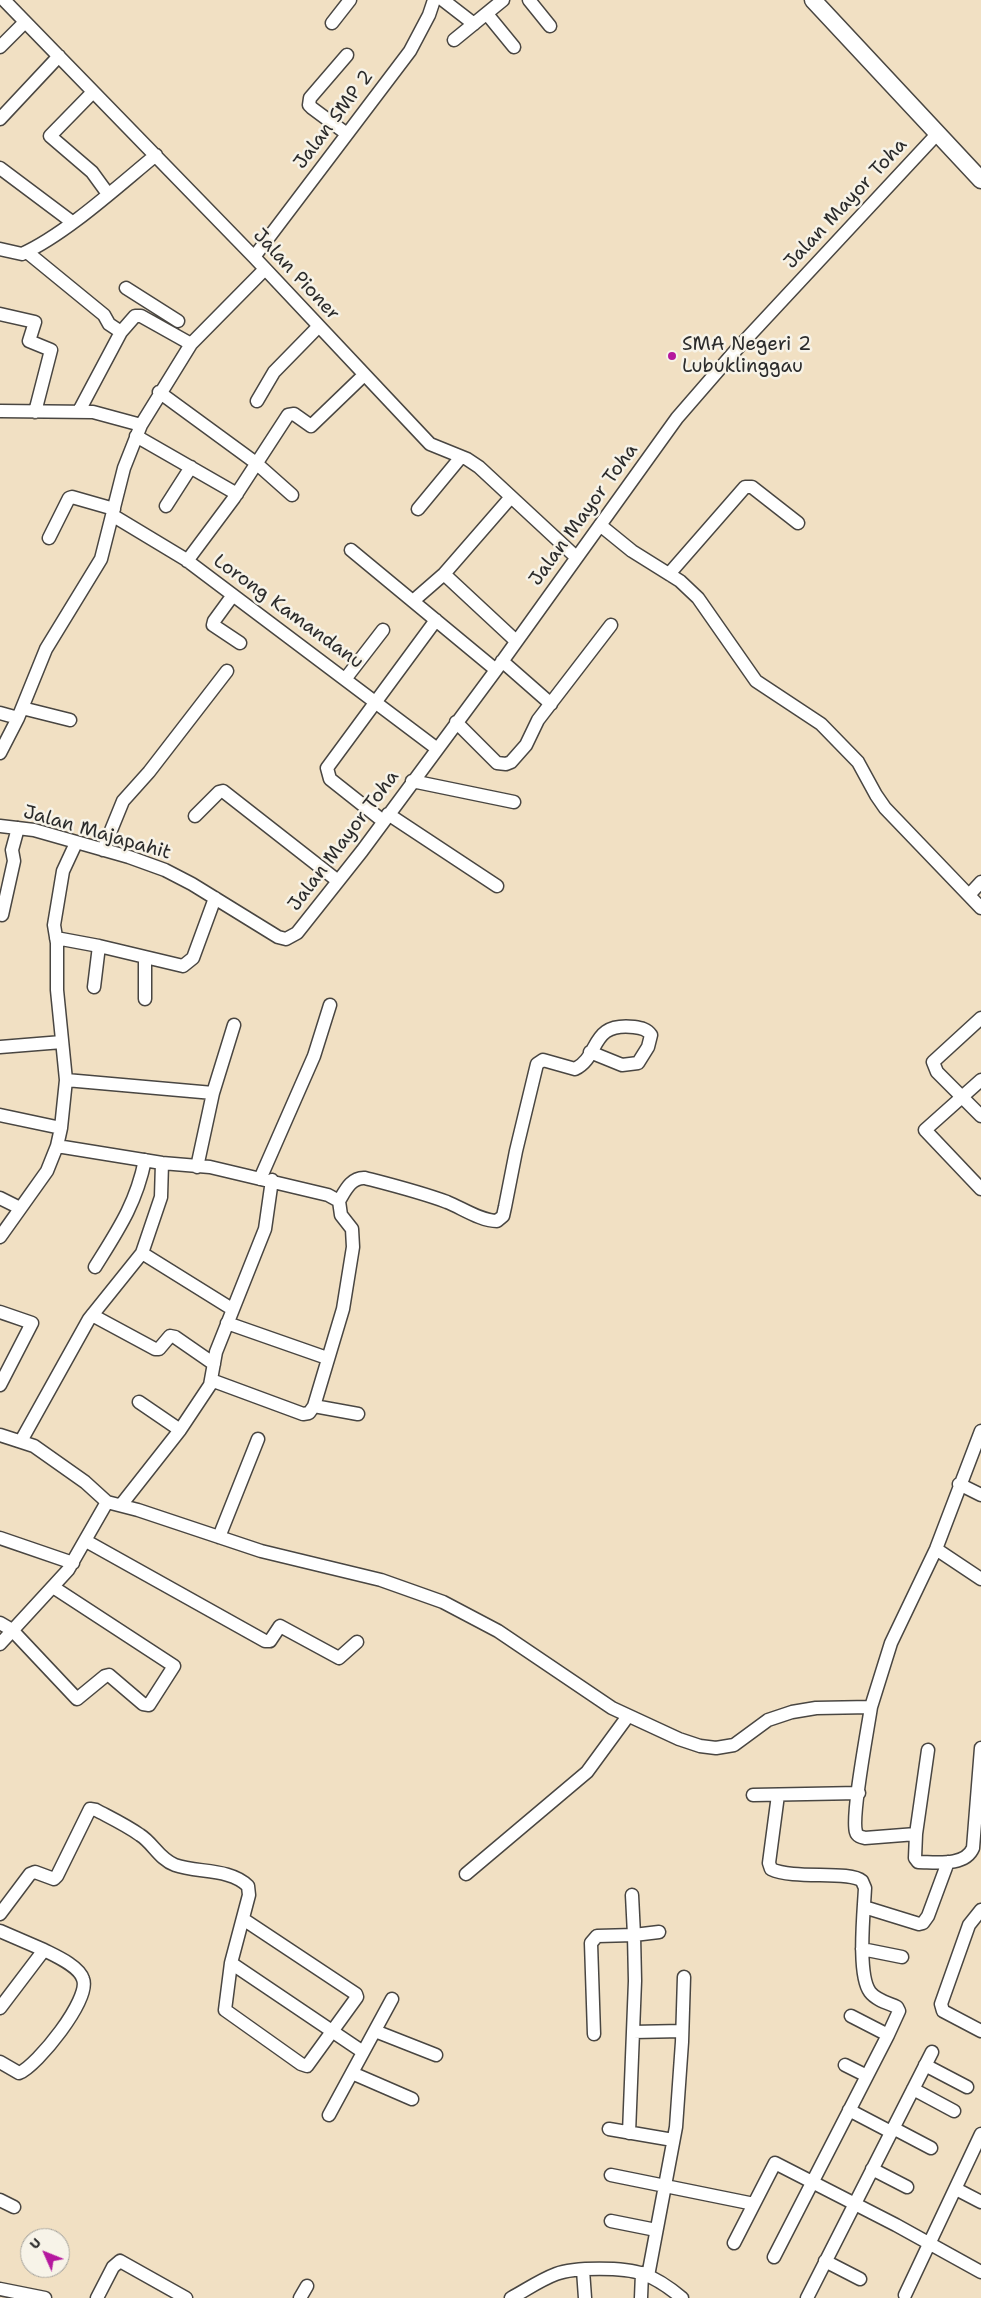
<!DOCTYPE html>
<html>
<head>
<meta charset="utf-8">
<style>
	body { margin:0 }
	#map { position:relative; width:981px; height:2298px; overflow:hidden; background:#f1e0c3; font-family:"Shantell Sans",sans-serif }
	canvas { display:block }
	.north { position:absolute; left:20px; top:2228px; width:50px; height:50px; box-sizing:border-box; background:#f7f3e8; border:1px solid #a5a39c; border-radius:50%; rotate:314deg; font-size:14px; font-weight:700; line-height:20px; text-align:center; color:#2b2b2b }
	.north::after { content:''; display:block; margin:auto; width:18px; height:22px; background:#b5179e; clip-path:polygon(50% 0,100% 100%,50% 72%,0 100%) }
</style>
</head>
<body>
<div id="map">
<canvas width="981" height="2298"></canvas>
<div class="north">U</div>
</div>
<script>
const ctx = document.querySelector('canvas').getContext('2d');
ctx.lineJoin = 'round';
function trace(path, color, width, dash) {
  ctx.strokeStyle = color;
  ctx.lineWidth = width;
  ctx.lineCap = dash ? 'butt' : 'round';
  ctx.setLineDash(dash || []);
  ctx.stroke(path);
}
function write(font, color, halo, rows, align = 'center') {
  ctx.font = font + ' "Shantell Sans",sans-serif';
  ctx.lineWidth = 5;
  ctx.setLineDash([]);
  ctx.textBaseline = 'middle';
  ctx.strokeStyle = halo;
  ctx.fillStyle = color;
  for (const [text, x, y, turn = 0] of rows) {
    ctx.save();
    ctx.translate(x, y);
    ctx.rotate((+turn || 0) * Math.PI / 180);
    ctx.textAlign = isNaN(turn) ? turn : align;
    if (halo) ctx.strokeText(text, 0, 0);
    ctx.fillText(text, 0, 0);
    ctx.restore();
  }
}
const minor = new Path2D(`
	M4,0L254,257L430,444L467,459L479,467L576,557
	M443,0L474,24
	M529,0L550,26
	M487,14L514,47
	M332,23L350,0
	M454,40L503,0
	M0,47L25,22
	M92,93L50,136L92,172L108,194
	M0,119L59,56
	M347,134L312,108L309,105L310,98L347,55
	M0,168L72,222
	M0,249L22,254C66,234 118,186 156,155
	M27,252L104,315L109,324L121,332
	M254,257L410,51L429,15L434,0
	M126,288L178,321
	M0,314L35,322L29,341L51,350L35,412
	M159,392L256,463L292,495
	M257,401L274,372L318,327
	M0,411L93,412L141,425
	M79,411L121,332L135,316H141L191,344
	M136,436L237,494
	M166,506L191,467
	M418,509L461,457
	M112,515L185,559L436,748
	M600,525L632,551L680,581L698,598L756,681L821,724L858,762L876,795L885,808L981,908
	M49,538L69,498L72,497L114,509
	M351,550L496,670
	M187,561L234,498L288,415L294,414L311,426L364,375
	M444,574L516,641
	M669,574L745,487H752L798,523
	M233,595L214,621L213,625L240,643
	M413,601L444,574L511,497
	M502,661L551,704
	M346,678L383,630
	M22,708L70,720
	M0,713L18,718
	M456,722L497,763L506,764L511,762L526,745L538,720L611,625
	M0,753L18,718L46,649L101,559L124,468L141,425L191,344L265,269
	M412,781L514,802
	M388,814L497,886
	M195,816L219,792L223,791L338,881
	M383,821L330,779L327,768L436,620
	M0,826L34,830L129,857L165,870L192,884L278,937L286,939L297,933L362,851L496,670L677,418L736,350L938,133
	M103,850L123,801L149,772L227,671
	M969,895L981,882
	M2,915L14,861L12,850L18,828
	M56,938L99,946L183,966L193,958L215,898
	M145,957V999
	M94,987L99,946
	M981,1018L933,1062L937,1072L981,1116
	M0,1047L62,1042
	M66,1080L213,1093L197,1167
	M981,1080L925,1130L981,1189
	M213,1093L234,1025
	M0,1115L61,1128
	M57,1146L162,1163L210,1167L328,1195L339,1201L341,1215L352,1229L353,1247L343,1309L314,1406L309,1413L303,1414L211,1380
	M260,1179L314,1056L330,1005
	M0,1198L20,1208
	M339,1201C345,1191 351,1177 365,1178C392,1185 420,1192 447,1202C462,1208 481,1221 497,1221L503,1216L505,1207L516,1151L537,1064L543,1060L575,1069C601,1056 589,1022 634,1027C641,1028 647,1029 651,1035L648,1047L638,1063L622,1065L590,1052
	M0,1237L47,1171L57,1146L61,1128L66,1080L57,990V943L54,925L63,871L76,843
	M142,1253L232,1309
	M95,1267C118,1230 136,1204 145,1160
	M0,1312L32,1323L0,1385
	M92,1315L155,1349H159L170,1336L175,1337L214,1364
	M227,1323L327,1358
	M139,1402L180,1430
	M314,1406L358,1414
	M0,1435L34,1446L85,1482L107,1502L138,1510L261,1551L381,1580L443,1602L498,1631L612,1708L679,1739L700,1746L716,1748L734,1745L768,1720L792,1712L816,1708L871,1707L891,1643L936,1549L981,1431
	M21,1441L89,1319L142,1253L161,1197L162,1163
	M959,1484L981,1495
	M121,1505L180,1430L210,1385L216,1352L265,1229L272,1180
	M219,1537L258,1439
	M0,1538L73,1563
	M86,1541L265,1641H270L280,1626L339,1658L357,1642
	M936,1549L981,1579
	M0,1623L12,1630L77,1699L105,1676L109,1675L143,1704L149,1705L174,1666L53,1587
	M0,1644L68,1570L107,1502
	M871,1707C868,1728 851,1816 856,1832C857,1836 861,1837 865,1838L916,1834
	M928,1750L916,1834L915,1858L918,1862C935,1862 965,1867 973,1848L981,1748
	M753,1795L859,1793
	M466,1874L587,1772L628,1716
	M632,1895L634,1935L659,1932
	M864,1907L919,1924L923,1923L928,1916L948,1862
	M981,1910L969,1925L941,2004L943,2011L981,2031
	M0,1914L30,1874L35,1872L54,1879L57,1876L90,1809L96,1810C111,1818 126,1825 140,1835C153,1843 159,1859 175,1865C197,1873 230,1868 248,1886L249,1895L231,1963L225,2010L301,2064L307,2066L357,1997L356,1994L243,1919
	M0,1931L44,1950L0,2008
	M862,1949L902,1957
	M231,1963L363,2052
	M851,2016L888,2035
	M375,2031L436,2055
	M633,2032L682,2031
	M594,2034L591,1943L597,1936L634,1935L635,1981L629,2133
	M0,2062L19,2073C37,2066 91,1999 83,1979C79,1966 56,1956 44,1950
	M845,2065L867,2076
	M925,2065L967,2087
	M352,2073L412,2099
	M913,2089L954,2111
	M849,2110L891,2132
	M329,2115L392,1999
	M893,2128L931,2148
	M609,2129L673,2140
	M872,2169L907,2187
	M611,2175L754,2204
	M956,2189L981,2202
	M0,2200L14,2207
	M611,2221L656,2230
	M734,2243L775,2163L896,2225L981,2272
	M774,2257L888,2035L899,2011L897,2007C888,2003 876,2000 870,1992C857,1975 864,1910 865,1888L862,1881C849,1870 794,1880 771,1869L769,1863L778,1795
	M825,2261L860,2279
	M583,2270L585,2298
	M648,2276L676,2127L682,2042L684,1977
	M0,2289L45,2298
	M905,2295L981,2134
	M97,2298L113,2267L120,2261L186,2298
	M300,2298L307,2286
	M511,2298C526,2290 540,2280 556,2274C574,2267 625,2267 643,2274C658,2279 670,2288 682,2298
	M641,2298L642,2273
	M807,2298L932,2052`);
const major = new Path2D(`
	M813,0L981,180`);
const markers = [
	[672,356,5,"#b5179e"]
];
const streetNames = [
	["Jalan SMP 2",334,120,-53],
	["Jalan Mayor Toha",846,204,-47],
	["Jalan Pioner",296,275,47],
	["Jalan Mayor Toha",584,515,-54],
	["Lorong Kamandanu",288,612,36],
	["Jalan Majapahit",97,833,16],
	["Jalan Mayor Toha",344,841,-53]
];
const poiNames = [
	["SMA Negeri 2",682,345],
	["Lubuklinggau",682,367]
];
trace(minor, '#494642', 15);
trace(major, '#494642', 19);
trace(minor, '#fff', 12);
trace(major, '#fff', 16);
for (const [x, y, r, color] of markers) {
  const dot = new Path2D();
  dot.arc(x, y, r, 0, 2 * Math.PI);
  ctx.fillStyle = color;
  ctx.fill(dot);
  trace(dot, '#f7f3e8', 2);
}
write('19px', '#2b2b2b', '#f7f3e8', streetNames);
write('19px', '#2b2b2b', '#f7f3e8', poiNames, 'left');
</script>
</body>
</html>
